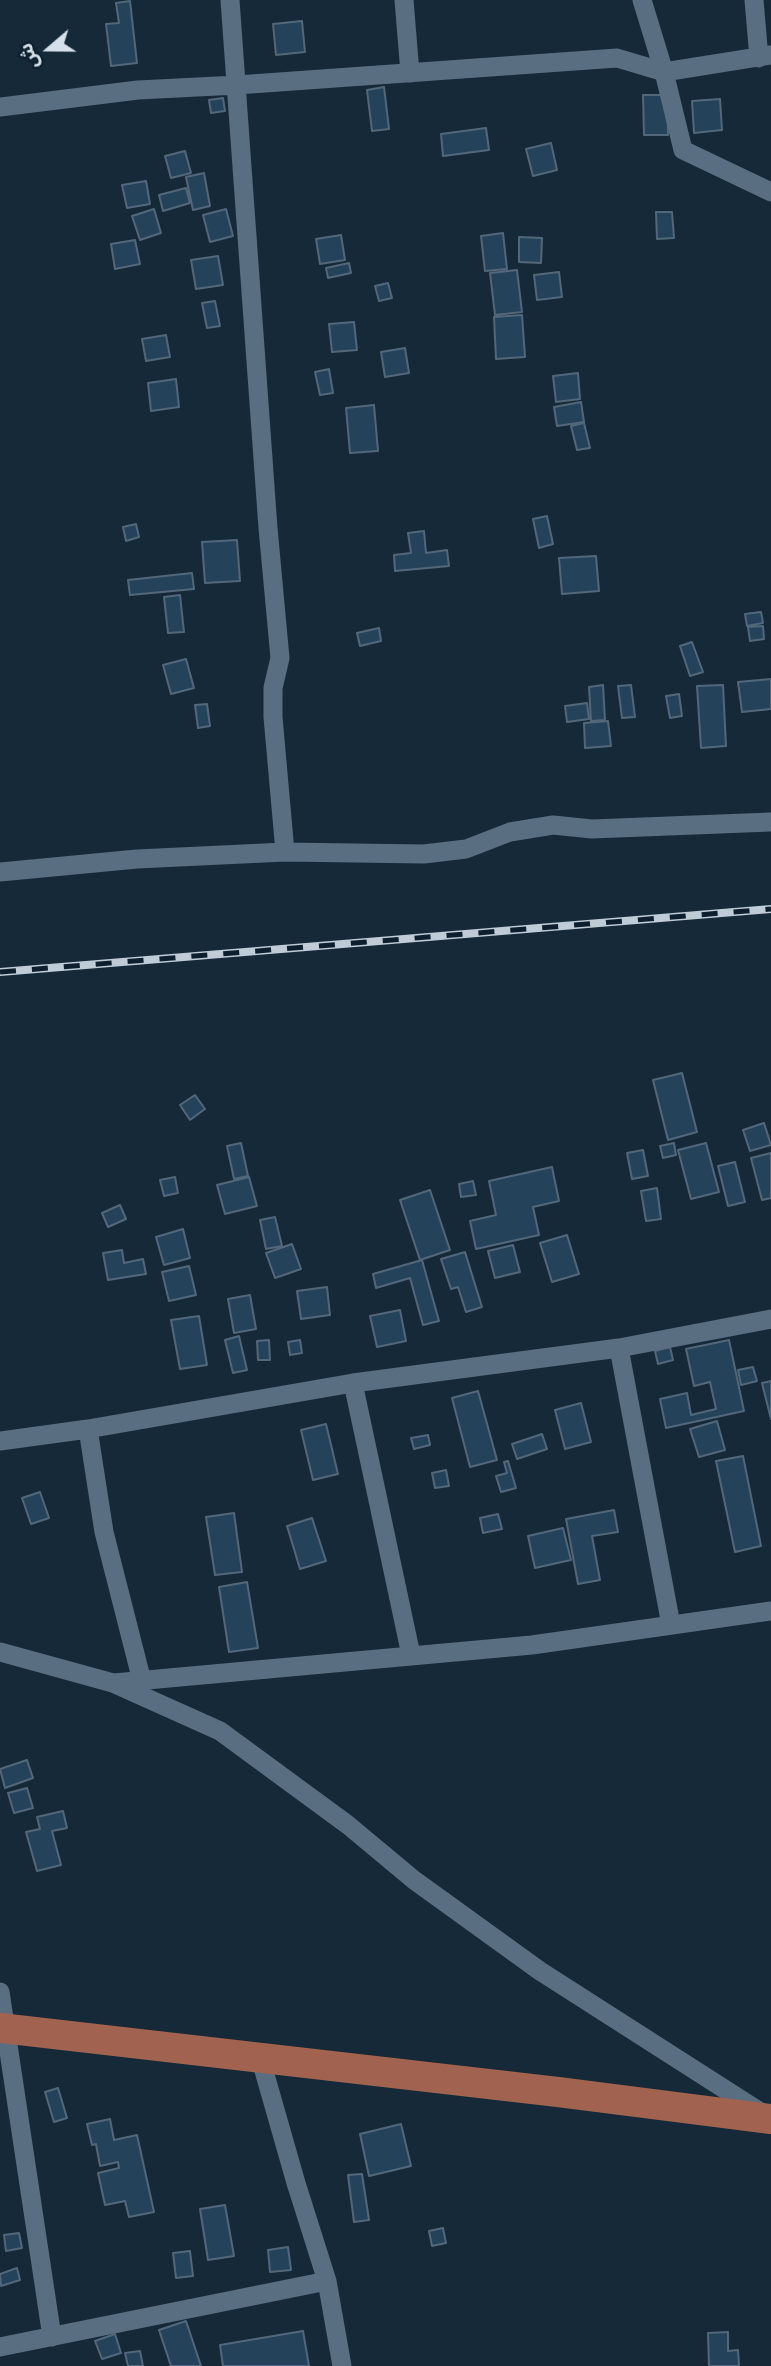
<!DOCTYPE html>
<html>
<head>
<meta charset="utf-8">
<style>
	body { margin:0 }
	#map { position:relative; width:771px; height:2366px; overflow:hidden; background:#162938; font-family:"Roboto Condensed","Noto Sans Arabic",sans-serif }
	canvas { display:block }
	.north { position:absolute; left:14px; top:14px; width:70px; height:70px; -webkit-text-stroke:5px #0d1f2e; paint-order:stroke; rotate:250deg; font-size:19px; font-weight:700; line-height:28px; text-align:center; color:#d5e0eb }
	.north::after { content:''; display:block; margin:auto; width:24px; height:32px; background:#d5e0eb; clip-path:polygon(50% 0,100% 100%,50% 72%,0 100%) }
</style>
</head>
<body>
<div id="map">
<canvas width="771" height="2366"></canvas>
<div class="north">ش</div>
</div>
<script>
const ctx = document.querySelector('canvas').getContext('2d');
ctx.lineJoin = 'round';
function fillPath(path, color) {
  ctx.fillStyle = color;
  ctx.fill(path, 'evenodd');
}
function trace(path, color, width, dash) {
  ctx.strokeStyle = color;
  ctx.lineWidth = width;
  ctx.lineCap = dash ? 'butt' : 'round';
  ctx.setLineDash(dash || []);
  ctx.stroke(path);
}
const building = new Path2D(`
	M130,1L137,63L111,66L106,24L119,23L116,3Z
	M302,21L305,52L276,55L273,24Z
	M384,87L389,129L372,131L367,90Z
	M643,95H667L668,135H644Z
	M223,98L225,111L211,113L209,100Z
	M720,99L722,130L694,133L692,101Z
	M486,128L489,150L443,156L441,134Z
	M551,143L557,170L533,176L526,149Z
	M185,151L191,173L171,178L165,156Z
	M204,173L210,206L193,210L186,177Z
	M146,181L150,204L127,208L122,185Z
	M186,188L190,203L163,211L159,195Z
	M154,209L161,233L140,240L132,216Z
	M226,209L233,236L210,242L203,215Z
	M656,212H672L674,238L657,239Z
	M503,233L507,269L485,271L481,236Z
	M341,235L345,260L320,264L316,239Z
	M519,237L542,238L541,263L519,262Z
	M135,240L140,264L115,269L111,244Z
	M218,256L223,285L196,289L191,260Z
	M349,263L351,273L328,278L326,268Z
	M517,270L522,312L495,315L490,273Z
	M559,272L562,297L537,300L534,275Z
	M388,283L392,298L379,301L375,286Z
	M215,301L220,326L207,328L202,303Z
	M522,315L525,357L496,359L494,317Z
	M354,322L357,350L332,352L329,324Z
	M166,335L170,357L146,361L142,339Z
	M405,348L409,373L385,377L381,352Z
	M329,369L333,393L320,395L315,372Z
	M578,373L580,399L556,402L553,376Z
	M176,379L179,407L151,411L148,383Z
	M581,402L584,422L557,426L554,407Z
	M374,405L378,451L350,453L346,408Z
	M584,423L590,448L577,450L571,426Z
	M547,516L553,544L539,548L533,519Z
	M136,524L139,537L126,541L123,527Z
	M424,531L426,553L447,550L449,566L395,571L394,555L411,553L408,533Z
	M237,540L240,581L205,583L202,542Z
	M596,556L599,591L562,594L559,558Z
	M192,573L194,589L130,595L128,580Z
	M180,595L184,632L168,633L164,597Z
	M761,612L763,623L747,626L745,614Z
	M763,626L764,639L750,641L748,627Z
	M379,628L381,641L360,646L357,633Z
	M692,642L703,672L690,676L680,646Z
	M186,659L194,688L171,694L163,665Z
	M771,679V709L742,712L738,682Z
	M603,685L605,720L591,721L589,687Z
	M631,685L635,717L622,718L618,686Z
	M723,685L726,746L701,748L697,686Z
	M679,694L682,716L670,718L666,696Z
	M587,703L589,719L567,722L565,706Z
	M207,704L210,726L198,728L195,705Z
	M608,721L611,746L585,748L584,723Z
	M682,1073L697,1132L668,1140L653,1080Z
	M195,1095L205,1109L190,1120L180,1105Z
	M764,1123L771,1145L750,1151L743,1130Z
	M241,1143L248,1176L234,1179L227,1146Z
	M674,1143L676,1155L663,1158L660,1146Z
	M706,1143L719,1192L691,1199L678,1150Z
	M643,1150L648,1176L632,1179L627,1153Z
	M771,1153V1198L762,1200L751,1158Z
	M735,1162L745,1202L728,1206L718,1166Z
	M552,1167L559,1201L533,1207L539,1235L476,1249L470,1221L496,1215L489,1181Z
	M175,1177L178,1193L164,1196L160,1180Z
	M249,1177L257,1206L225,1214L217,1185Z
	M473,1181L476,1195L461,1197L459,1184Z
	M657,1188L661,1219L646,1221L641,1191Z
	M430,1190L450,1250L420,1260L400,1200Z
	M120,1205L126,1219L108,1227L102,1213Z
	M275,1217L282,1246L266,1249L260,1220Z
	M183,1229L190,1258L164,1265L156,1237Z
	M567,1235L579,1274L552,1282L540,1243Z
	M292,1244L301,1269L275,1278L266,1253Z
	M513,1245L520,1272L495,1278L488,1251Z
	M122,1250L124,1263L143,1259L146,1274L108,1280L103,1253Z
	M465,1252L482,1307L466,1312L458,1287L451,1289L441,1259Z
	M422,1260L439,1321L423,1325L410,1278L376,1288L373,1274Z
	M189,1266L196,1295L169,1301L162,1272Z
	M327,1287L330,1315L301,1319L297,1291Z
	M250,1295L256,1329L234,1333L228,1299Z
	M400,1310L406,1341L377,1347L370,1316Z
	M199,1316L207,1365L180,1369L171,1320Z
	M239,1336L247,1370L233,1373L225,1340Z
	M269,1340L270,1360H258L257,1341Z
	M300,1340L302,1353L290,1355L288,1342Z
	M729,1340L744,1411L666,1428L660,1399L687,1393L691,1415L716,1409L710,1382L694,1386L686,1349Z
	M670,1347L673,1360L658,1364L655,1351Z
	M753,1367L757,1381L741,1385L738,1370Z
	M771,1381V1419L762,1383Z
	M478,1391L497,1460L470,1467L452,1398Z
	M581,1403L591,1442L565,1449L555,1410Z
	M717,1421L725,1450L699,1457L690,1429Z
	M326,1424L338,1474L313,1480L301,1430Z
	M542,1434L547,1449L517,1459L512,1444Z
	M428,1435L430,1445L414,1449L411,1438Z
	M743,1456L761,1546L735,1552L716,1461Z
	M508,1461L516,1488L501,1492L496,1476L507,1473L504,1462Z
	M446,1470L449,1486L435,1488L432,1473Z
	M40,1492L49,1518L31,1524L22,1498Z
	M614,1510L618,1532L592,1536L600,1580L578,1584L566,1519Z
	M234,1513L242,1572L215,1575L206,1517Z
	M498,1514L502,1529L483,1533L480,1518Z
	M312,1518L326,1561L300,1569L287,1526Z
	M563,1528L571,1560L535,1568L528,1536Z
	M247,1582L258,1648L229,1652L219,1587Z
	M27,1760L33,1778L5,1788L0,1769Z
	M27,1788L33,1808L14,1813L8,1793Z
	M63,1811L67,1828L52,1831L61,1865L37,1871L26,1832L40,1829L37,1817Z
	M58,2088L67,2118L54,2122L45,2092Z
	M110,2119L114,2140L137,2135L154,2212L129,2217L125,2201L105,2205L98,2173L119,2168L118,2162L100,2166L96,2144L92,2145L87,2124Z
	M401,2124L411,2166L369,2176L360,2134Z
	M362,2174L369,2220L354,2222L348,2175Z
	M225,2205L234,2256L208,2260L200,2209Z
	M443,2228L446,2243L432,2246L429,2231Z
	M19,2233L22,2248L6,2251L4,2235Z
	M288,2247L291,2270L270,2272L268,2250Z
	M190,2251L193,2276L176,2278L173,2253Z
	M17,2268L20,2280L1,2286L0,2274Z
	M186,2321L201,2366H171L159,2330Z
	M303,2331L309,2366H223L220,2345Z
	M728,2332V2351L738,2350L739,2366H709L708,2333Z
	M115,2334L121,2353L102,2359L95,2341Z
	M140,2351L143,2366H128L125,2353Z`);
const minor = new Path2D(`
	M230,0L268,528L280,658L273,688V717L285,852
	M404,0L410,73
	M642,0L664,72L771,55
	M754,0L759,58
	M0,107L138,90L237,85L617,58L664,72L683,150L771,192
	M0,872L137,859L285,852L424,854L466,849L510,832L553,825L592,829L771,822
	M619,1348L671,1625
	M353,1383L411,1655
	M88,1429L104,1532L142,1681
	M0,1441L88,1429L353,1383L619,1348L771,1319
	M0,1652L113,1683L220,1731L348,1825L414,1880L540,1971L765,2115
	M114,1683L532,1645L771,1611
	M0,1992L52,2337
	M260,2057L296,2183L327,2281L342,2366
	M0,2347L327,2281`);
const primary = new Path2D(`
	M0,2028L558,2092L771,2119`);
const rail = new Path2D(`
	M0,972L771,909`);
fillPath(building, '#25425b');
trace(building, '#53677a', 2);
trace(minor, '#5a6e81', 19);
trace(primary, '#a1634f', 30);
trace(rail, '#bfcbd7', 8);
trace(rail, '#0d1f2e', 5, [16]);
</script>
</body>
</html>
